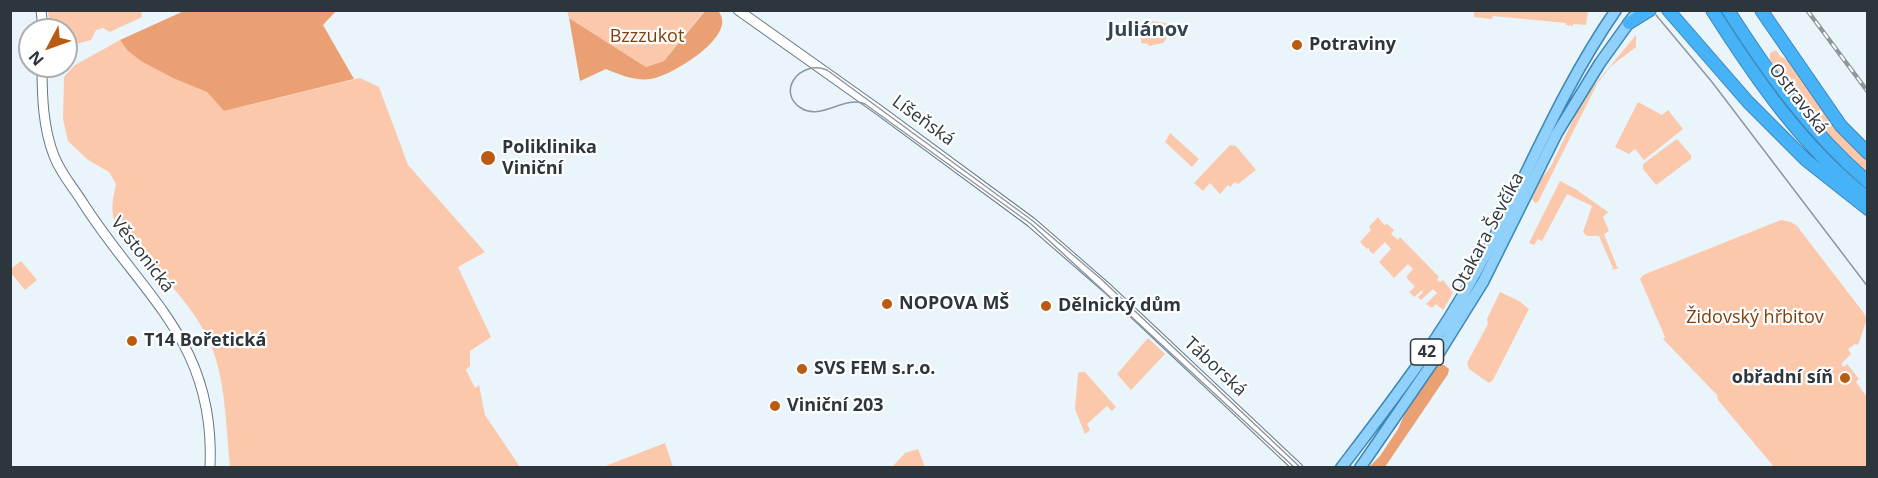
<!DOCTYPE html>
<html>
<head>
<meta charset="utf-8">
<style>
	body { margin:0 }
	#map { position:relative; width:1878px; height:478px; overflow:hidden; background:#eaf4fb; font-family:"Open Sans",sans-serif }
	canvas { display:block }
	.frame { position:absolute; inset:0; border:12px solid #2d363d; pointer-events:none }
	.north { position:absolute; left:18px; top:18px; width:60px; height:60px; box-sizing:border-box; background:#fff; border:2px solid #abafb1; border-radius:50%; rotate:229deg; font-size:16px; font-weight:700; line-height:24px; text-align:center; color:#2d363d }
	.north::after { content:''; display:block; margin:auto; width:21px; height:27px; background:#ba5b11; clip-path:polygon(50% 0,100% 100%,50% 72%,0 100%) }
</style>
</head>
<body>
<div id="map">
<canvas width="1878" height="478"></canvas>
<div class="frame"></div>
<div class="north">N</div>
</div>
<script>
const ctx = document.querySelector('canvas').getContext('2d');
ctx.lineJoin = 'round';
function fillPath(path, color) {
  ctx.fillStyle = color;
  ctx.fill(path, 'evenodd');
}
function trace(path, color, width, dash) {
  ctx.strokeStyle = color;
  ctx.lineWidth = width;
  ctx.lineCap = dash ? 'butt' : 'round';
  ctx.setLineDash(dash || []);
  ctx.stroke(path);
}
function write(font, color, halo, rows, align = 'center') {
  ctx.font = font + ' "Open Sans",sans-serif';
  ctx.lineWidth = 4.5;
  ctx.setLineDash([]);
  ctx.textBaseline = 'middle';
  ctx.strokeStyle = halo;
  ctx.fillStyle = color;
  for (const [text, x, y, turn = 0] of rows) {
    ctx.save();
    ctx.translate(x, y);
    ctx.rotate((+turn || 0) * Math.PI / 180);
    ctx.textAlign = isNaN(turn) ? turn : align;
    if (halo) ctx.strokeText(text, 0, 0);
    ctx.fillText(text, 0, 0);
    ctx.restore();
  }
}
const green = new Path2D(`
	M141,10L142,17L110,32L103,28L96,30L91,40L76,44H66V30H50L48,11Z
	M705,10L664,61L646,67L569,18L567,11Z
	M1474,11V10L1588,11L1586,25L1573,24V26L1566,25V23L1493,16L1492,19L1474,17Z
	M1145,20L1166,23C1170,28 1168,38 1163,43L1149,46L1148,44L1141,43V26Z
	M1636,35V47L1611,66L1597,84L1538,202L1535,203L1532,199L1540,180L1551,166L1583,99Z
	M120,40L127,50L207,92L224,111L360,78L379,87L408,165L485,252L458,267L491,337L470,351V366L466,370L475,388L479,385L485,415L520,467H230C226,428 226,377 209,341C193,304 154,268 127,237L125,238C109,219 111,207 116,184L109,172L88,160L68,141L63,119L64,77L75,65Z
	M1776,50L1780,56L1788,60L1834,125L1867,160V172C1829,139 1799,101 1770,60V53Z
	M1638,102L1662,115L1668,110L1683,129L1644,160L1635,149L1629,154L1615,147Z
	M1170,133L1199,159L1192,167L1165,142Z
	M1677,139L1691,155V159L1656,185L1643,169V164Z
	M1230,145L1236,146L1256,170L1238,184L1235,182L1230,187L1228,185L1220,194L1210,183L1203,191L1194,183Z
	M1560,181L1577,190L1608,212L1603,217L1609,231L1604,234L1617,267L1619,268L1612,270L1613,268L1599,236H1587L1583,232L1592,206L1567,194L1542,241L1538,239L1534,245L1529,243Z
	M1378,217L1384,225L1387,224L1394,230L1391,234L1398,240L1400,237L1439,277L1437,280L1440,282L1443,280L1453,293L1443,310L1436,304L1432,308L1426,304L1437,293L1433,289L1421,300L1418,297L1423,292L1422,290L1414,297L1409,292L1415,287L1406,277L1413,269L1408,264L1394,278L1379,262L1391,249L1385,242L1373,254L1369,250V247L1367,249L1360,242L1371,230L1369,227Z
	M1781,220L1791,222L1797,226L1863,312L1867,319L1858,345L1855,344L1848,349L1851,354L1841,364L1844,367L1847,364L1859,379L1856,382L1867,397V467H1774L1718,400L1717,395L1663,339L1665,337L1640,279L1643,275Z
	M21,261L37,280L25,290L11,273V269Z
	M1500,292L1519,301L1529,309L1493,380L1489,383L1469,369L1467,363L1488,324L1487,319Z
	M1148,338L1165,354L1131,390L1117,374Z
	M1081,372H1085L1116,407L1112,411L1107,406L1087,424L1090,430L1085,434L1075,409L1078,373Z
	M665,443L673,467H603Z
	M918,449L925,467H895L893,466L905,453Z`);
const forest = new Path2D(`
	M184,11H336L323,25L354,79L224,111L207,92L173,78L141,61L127,50L120,40Z
	M705,11H718C740,35 671,76 651,79C635,81 620,75 606,69L580,81L569,18L646,67L664,61Z
	M1439,365H1444L1449,369L1448,374L1385,467L1368,468L1380,456L1398,429L1406,411L1435,368Z`);
const secondary = new Path2D(`
	M41,10L43,30
	M738,10L879,110L1031,222L1108,289L1298,468
	M42,66C42,96 43,128 54,156C61,174 73,187 83,203C143,297 216,342 210,468`);
const primary = new Path2D(`
	M1341,468C1389,405 1438,342 1476,272C1523,186 1559,92 1616,10
	M1360,468L1437,356L1483,282L1557,133L1600,63L1633,17`);
const highway = new Path2D(`
	M1668,10L1748,102L1806,160L1868,209
	M1712,10C1756,79 1803,148 1868,198
	M1728,10C1768,73 1811,133 1868,182
	M1761,10L1841,126L1868,153
	M1629,23L1650,10`);
const tram = new Path2D(`
	M1656,15L1712,82L1868,287
	M1295,468L1031,224L865,104C844,95 821,121 801,108C776,93 799,59 827,70L1033,221L1100,278L1301,468`);
const rail = new Path2D(`
	M1807,10L1868,92`);
const markers = [
	[1297,45,6,"#ba5b11"],
	[488,158,8,"#ba5b11"],
	[887,304,6,"#ba5b11"],
	[1046,306,6,"#ba5b11"],
	[132,341,6,"#ba5b11"],
	[802,369,6,"#ba5b11"],
	[1845,378,6,"#ba5b11"],
	[775,406,6,"#ba5b11"]
];
const shields = [
	[1427,352,33]
];
const shieldNames = [
	["42",1427,352]
];
const parkNames = [
	["Bzzzukot",647,37],
	["Židovský hřbitov",1755,318]
];
const poiNames = [
	["Potraviny",1309,45],
	["Poliklinika",502,148],
	["Viniční",502,169],
	["NOPOVA MŠ",899,304],
	["Dělnický dům",1058,306],
	["T14 Bořetická",144,341],
	["SVS FEM s.r.o.",814,369],
	["obřadní síň",1833,378,"right"],
	["Viniční 203",787,406]
];
const streetNames = [
	["Ostravská",1798,99,52],
	["Líšeňská",923,121,36],
	["Otakara Ševčíka",1488,233,-62],
	["Věstonická",142,255,52],
	["Táborská",1215,367,43]
];
const neighbourhoodNames = [
	["Juliánov",1148,30]
];
fillPath(green, '#fcc8ab');
fillPath(forest, '#eba073');
trace(secondary, '#637889', 11);
trace(primary, '#3d87b7', 13);
trace(highway, '#3d87b7', 14);
trace(secondary, '#fff', 9);
trace(primary, '#90d1fb', 10);
trace(highway, '#46b3f9', 12);
trace(tram, '#8e979e', 1.5);
trace(rail, '#8e979e', 4.5);
trace(rail, '#fff', 2, [7]);
for (const [x, y, r, color] of markers) {
  const dot = new Path2D();
  dot.arc(x, y, r, 0, 2 * Math.PI);
  ctx.fillStyle = color;
  ctx.fill(dot);
  trace(dot, '#fff', 2);
}
for (const [x, y, w] of shields) {
  const box = new Path2D();
  box.roundRect(x - w / 2, y - 13, w, 26, 4.5);
  ctx.fillStyle = '#fff';
  ctx.fill(box);
  trace(box, '#2d363d', 1.5);
}
write('bold 16px', '#2d363d', null, shieldNames);
write('18px', '#823e0a', '#fff', parkNames);
write('bold 18px', '#2d363d', '#fff', poiNames, 'left');
write('18px', '#2d363d', '#fff', streetNames);
write('bold 20px', '#314554', '#fff', neighbourhoodNames);
</script>
</body>
</html>
